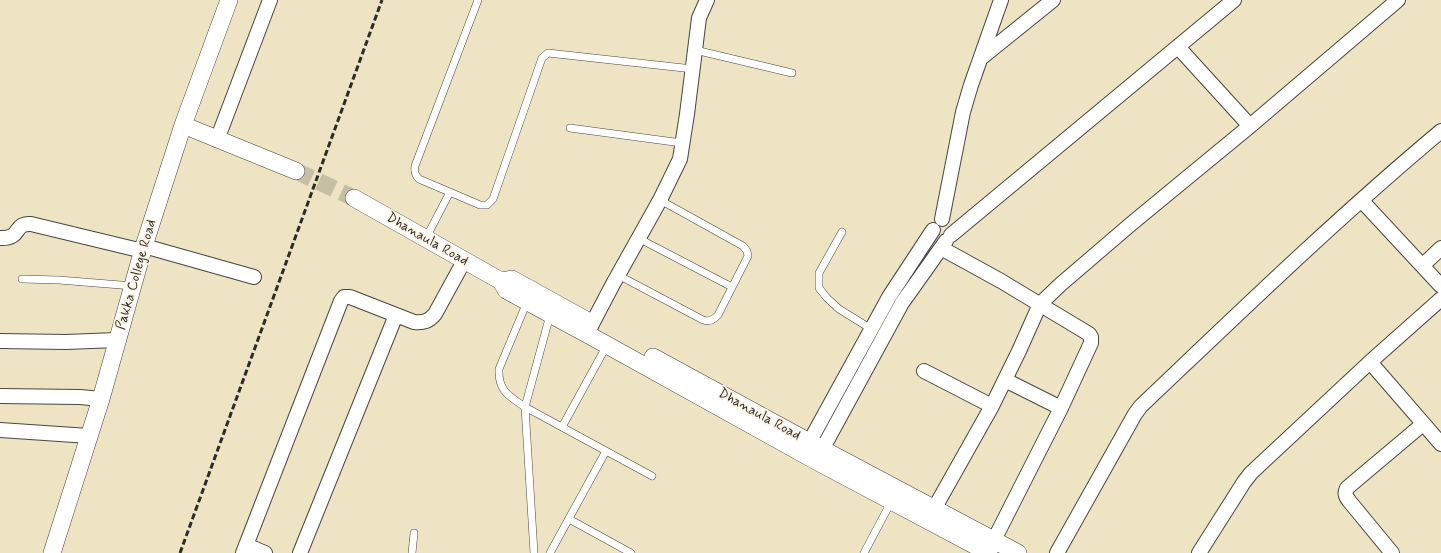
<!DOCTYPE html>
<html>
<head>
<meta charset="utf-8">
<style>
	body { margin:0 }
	canvas { display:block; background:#eee4c4 }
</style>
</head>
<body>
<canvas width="1441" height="553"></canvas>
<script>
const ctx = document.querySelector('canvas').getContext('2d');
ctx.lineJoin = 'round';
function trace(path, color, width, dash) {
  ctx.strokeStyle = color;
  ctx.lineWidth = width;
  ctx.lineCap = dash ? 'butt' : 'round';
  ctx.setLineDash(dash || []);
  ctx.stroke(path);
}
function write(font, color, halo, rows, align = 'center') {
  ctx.font = font + ' Mynerve,sans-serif';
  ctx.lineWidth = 3.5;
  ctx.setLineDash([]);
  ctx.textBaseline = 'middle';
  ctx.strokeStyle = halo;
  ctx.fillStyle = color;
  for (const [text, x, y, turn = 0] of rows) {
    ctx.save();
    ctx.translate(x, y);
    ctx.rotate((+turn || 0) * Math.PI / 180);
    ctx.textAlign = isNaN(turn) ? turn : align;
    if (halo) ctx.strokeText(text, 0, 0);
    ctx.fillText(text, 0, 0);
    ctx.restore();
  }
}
const tertiaryTunnel = new Path2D(`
	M296,171L354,198`);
const service = new Path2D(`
	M478,0L415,166C414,172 415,175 419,179L480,205H487L493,199L542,58L548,53L693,69
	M695,50L792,73
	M570,128L682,143
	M842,232L819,273V288L827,298L839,309L873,330
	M426,238L450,192
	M638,238L732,287
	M618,275L703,320C710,322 713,320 718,315L748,256L747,251L743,246L660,200
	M22,279L59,280L133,286
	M527,302L499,369C498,391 509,396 525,407L652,476
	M562,427L607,345
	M569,519L631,553
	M412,553L414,533
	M534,553L525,407L550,315
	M550,553L606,451
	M864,553L891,502`);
const minor = new Path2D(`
	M1178,47L1250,126
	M981,58L1053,0
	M217,140L270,0
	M1362,201L1441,286
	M942,219L963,112L971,85L1001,0
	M951,235L1234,0
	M0,238C23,239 12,223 31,224L143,251
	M144,246L254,277
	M941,248L1001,281L1089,334L1091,337V343L1061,408L994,540
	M1423,265L1441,248
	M588,334L592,324L613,284L660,200L680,159L687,114L699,18L707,0
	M0,341L66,342L117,340
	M1370,362L1441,444
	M924,371L992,406
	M1005,380L1061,408
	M0,396L80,397L101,399
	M0,430L89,436
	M805,450L889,297L933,230
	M817,459L902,303L946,241
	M934,509L992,406L1019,351L1040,304L1061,284L1131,224L1250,126L1398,0
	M246,545L265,553
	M243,553L341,301L344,297H350L414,322C424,323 429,321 435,314L464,261
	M300,553L396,315
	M1057,553L1135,414L1141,406C1240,312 1337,218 1441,131
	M1199,553L1244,482L1251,473L1370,362L1441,299
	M1392,553L1350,502C1346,497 1344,494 1347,488L1423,424`);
const tertiary = new Path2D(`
	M183,125L296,171
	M354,198L501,281L506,290L607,345L816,461L989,553
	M501,281L512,279L586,320
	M653,357L822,449L1018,553
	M52,553L101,399L144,246L183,125L229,0`);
const rail = new Path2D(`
	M180,553L382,0`);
const streetNames = [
	["Dhanaula Road",427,240,30],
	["Pakka College Road",137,275,-74],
	["Dhanaula Road",759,415,29]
];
trace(tertiaryTunnel, '#c7bfa5', 17, [17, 8]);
trace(service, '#484742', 8);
trace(minor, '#484742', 16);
trace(tertiary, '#484742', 18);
trace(service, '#fff', 7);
trace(minor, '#fff', 14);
trace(tertiary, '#fff', 17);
trace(rail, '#2b2b2b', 3, [6, 3]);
write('14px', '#2b2b2b', '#fcf5e5', streetNames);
</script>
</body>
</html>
